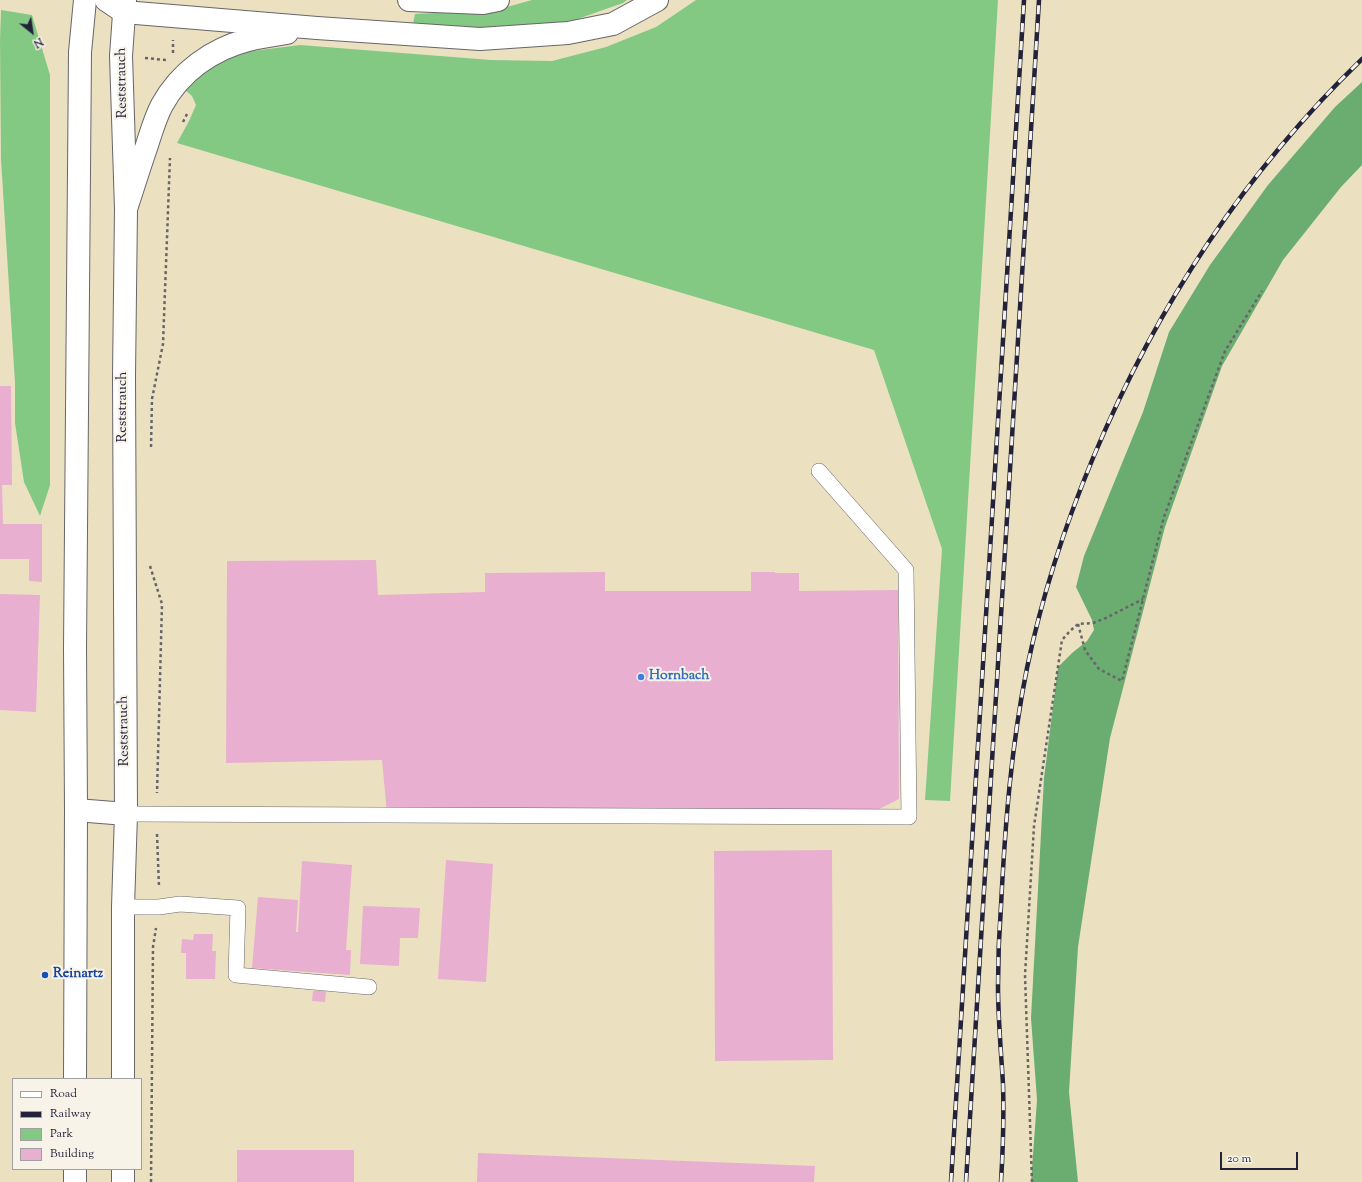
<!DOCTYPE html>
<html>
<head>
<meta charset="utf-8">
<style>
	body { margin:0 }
	#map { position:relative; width:1362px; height:1182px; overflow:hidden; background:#ebe1c0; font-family:"Sorts Mill Goudy",serif }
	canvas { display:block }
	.legend { position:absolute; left:12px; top:1078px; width:130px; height:92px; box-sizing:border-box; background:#f7f3e8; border:1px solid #a29fa3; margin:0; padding:5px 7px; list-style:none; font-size:12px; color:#22223b }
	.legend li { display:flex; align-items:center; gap:8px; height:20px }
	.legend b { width:20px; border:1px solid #a29fa3 }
	.north { position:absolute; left:12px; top:12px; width:40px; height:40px; -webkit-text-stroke:3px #f7f3e8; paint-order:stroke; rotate:150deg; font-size:11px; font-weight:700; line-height:16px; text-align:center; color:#22223b }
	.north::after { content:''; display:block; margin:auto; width:14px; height:18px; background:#22223b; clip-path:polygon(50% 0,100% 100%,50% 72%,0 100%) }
	.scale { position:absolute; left:1220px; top:1152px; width:78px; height:18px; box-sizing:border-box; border:2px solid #22223b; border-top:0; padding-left:5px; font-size:12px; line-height:14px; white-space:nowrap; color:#22223b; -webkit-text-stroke:3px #f7f3e8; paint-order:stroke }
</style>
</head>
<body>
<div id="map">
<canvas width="1362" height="1182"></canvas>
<ul class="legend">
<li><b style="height:5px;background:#fff"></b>Road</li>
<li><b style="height:5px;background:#22223b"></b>Railway</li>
<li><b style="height:11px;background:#84c983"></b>Park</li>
<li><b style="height:11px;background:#e8afd0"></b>Building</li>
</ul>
<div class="north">N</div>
<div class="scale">20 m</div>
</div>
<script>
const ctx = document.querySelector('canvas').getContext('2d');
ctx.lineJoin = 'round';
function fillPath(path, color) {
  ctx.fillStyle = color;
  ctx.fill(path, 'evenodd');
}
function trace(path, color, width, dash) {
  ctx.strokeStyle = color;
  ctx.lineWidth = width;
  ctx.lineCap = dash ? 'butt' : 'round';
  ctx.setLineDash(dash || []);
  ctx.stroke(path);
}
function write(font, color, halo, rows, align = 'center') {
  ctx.font = font + ' "Sorts Mill Goudy",serif';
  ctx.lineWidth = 4;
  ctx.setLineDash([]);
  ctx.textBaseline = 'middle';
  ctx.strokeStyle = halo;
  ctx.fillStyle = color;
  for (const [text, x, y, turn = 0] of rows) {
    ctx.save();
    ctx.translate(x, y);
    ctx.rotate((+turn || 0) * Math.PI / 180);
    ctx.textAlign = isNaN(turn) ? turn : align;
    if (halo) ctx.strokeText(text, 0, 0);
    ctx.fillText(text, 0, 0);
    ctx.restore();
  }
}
const green = new Path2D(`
	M532,0H627L623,3L552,28L488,32L413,24L415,14L496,10Z
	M696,0H998L950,801L925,800L942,549L874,350L177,143L189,121L196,105L192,96L184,89L203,74L223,60L244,52L300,45L491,60L552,61L606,47L656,27Z
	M1,10L32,15L50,75V485L40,516L24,482L15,423V383L1,159L0,41Z`);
const forest = new Path2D(`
	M1362,82V165L1341,187L1283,260L1222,366L1165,527L1110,738L1078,947L1069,1092L1078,1182H1031L1037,1100L1031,1018L1044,778L1058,667L1072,653L1087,641L1094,630L1092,620L1076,587L1084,556L1143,412L1169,332L1210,265L1268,185L1335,107Z`);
const building = new Path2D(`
	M0,386H11L12,485H2L3,524H42V582L29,581V559H0Z
	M376,560L378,595L485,592V573L605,572V591H751V572H775V573H799V591L898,590L899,799L875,811L387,813L382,760L226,763L227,561Z
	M0,594L40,595L36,712L0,710Z
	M832,850L833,1060L715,1061L714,851Z
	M446,860L493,864L486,982L438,979Z
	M302,861L352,865L346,950H351L350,975L252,968L258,897L298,900L296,932H298Z
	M363,906L420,908L418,938H400L399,966L360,964Z
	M194,934H213L212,951H216L215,979H186V953H181L182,939L193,940Z
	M313,991H326L325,1002L312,1001Z
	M237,1150H354V1182H237Z
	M478,1153L815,1166L814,1182H477Z`);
const path = new Path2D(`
	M173,53V40
	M145,58L166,60
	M183,122L188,112
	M151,447L152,399L163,344L170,158
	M150,566L162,604L157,793
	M1078,624L1085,650L1099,669L1122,681L1164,517L1225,351L1262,291
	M157,834L159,887
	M151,1182L153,947L156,928
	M1032,1182L1025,975L1034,826L1062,640L1070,631L1078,624L1093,623L1106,618L1143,599`);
const service = new Path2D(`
	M126,814L909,817L906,570L819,471
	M123,907H159L180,904L238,908L236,975L369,987`);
const minor = new Path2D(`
	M76,810L126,814`);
const secondary = new Path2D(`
	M75,1079L76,810L75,648L80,52L85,0
	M123,1079V907L126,814L124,376L126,209L121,56L125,0
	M75,1182V1169
	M123,1182V1169`);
const motorway = new Path2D(`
	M106,0L124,12L317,28L480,39L568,33L613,24L657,0
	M409,0L483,3L498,0
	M126,209C133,188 139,168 146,148C151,133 155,118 162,105C180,72 212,49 248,40C261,37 274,35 287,33`);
const rail = new Path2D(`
	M951,1182L1024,0
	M966,1182L1039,0
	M1001,1182C1003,1149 1004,1117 1003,1084C1001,1051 998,1018 998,986C998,959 999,933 1001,906C1005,826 1011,747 1027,668C1042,596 1065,525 1093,458C1156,307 1244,173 1362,59`);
const markers = [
	[641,677,4,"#3f7fe0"],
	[45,975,4,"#1a4fb4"]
];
const streetNames = [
	["Reststrauch",123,83,-91],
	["Reststrauch",124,407,-90],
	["Reststrauch",125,731,-91]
];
const shopNames = [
	["Hornbach",649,677]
];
const transitNames = [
	["Reinartz",53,975]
];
fillPath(green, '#84c983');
fillPath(forest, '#6bad71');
fillPath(building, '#e8afd0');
trace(service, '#68656a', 16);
trace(minor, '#68656a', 24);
trace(secondary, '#68656a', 24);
trace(motorway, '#68656a', 24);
trace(path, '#68656a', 2.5, [3, 3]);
trace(service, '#fff', 15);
trace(minor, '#fff', 22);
trace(secondary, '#fff', 22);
trace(motorway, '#fff', 22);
trace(rail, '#22223b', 4.5);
trace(rail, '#f7f3e8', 3, [9]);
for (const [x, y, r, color] of markers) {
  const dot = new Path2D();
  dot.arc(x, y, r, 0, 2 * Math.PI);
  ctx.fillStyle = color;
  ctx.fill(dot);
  trace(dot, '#f7f3e8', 1.5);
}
write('14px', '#22223b', '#f7f3e8', streetNames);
write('bold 14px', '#366cbe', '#f7f3e8', shopNames, 'left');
write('bold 14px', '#164399', '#f7f3e8', transitNames, 'left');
</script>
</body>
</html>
